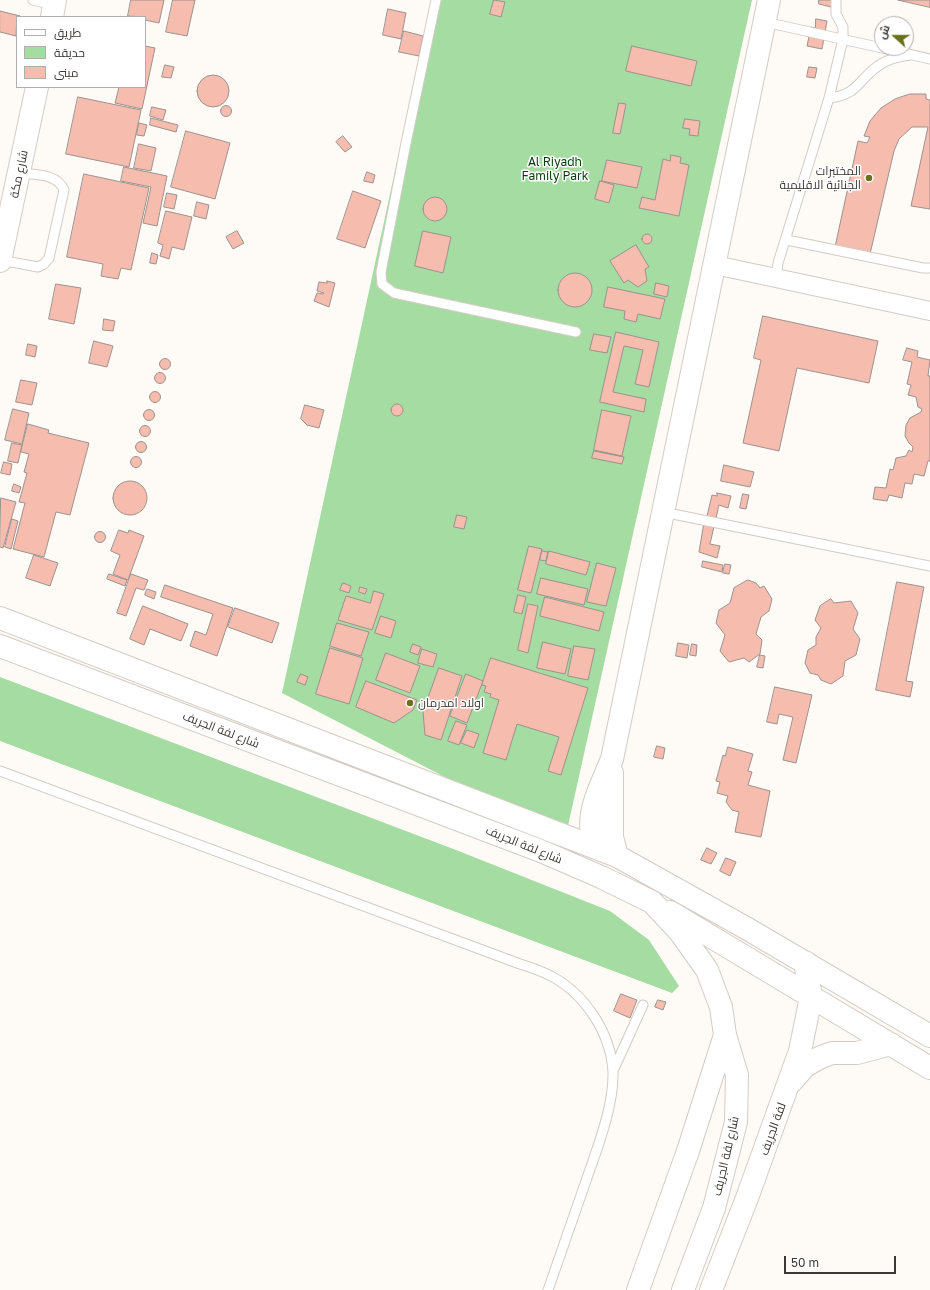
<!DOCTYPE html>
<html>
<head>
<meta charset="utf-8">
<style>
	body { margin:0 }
	#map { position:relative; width:930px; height:1290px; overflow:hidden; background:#fefaf5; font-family:"Golos Text",Cairo,sans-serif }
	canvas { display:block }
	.legend { position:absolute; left:16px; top:16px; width:130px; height:72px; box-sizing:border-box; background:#fff; border:1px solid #b0afae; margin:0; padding:5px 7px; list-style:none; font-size:12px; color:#3a3734 }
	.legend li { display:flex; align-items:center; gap:8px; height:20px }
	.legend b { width:20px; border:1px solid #b0afae }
	.north { position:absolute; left:874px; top:16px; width:40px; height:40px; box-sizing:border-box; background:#fff; border:1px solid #b0afae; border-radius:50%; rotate:291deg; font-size:11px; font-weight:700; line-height:16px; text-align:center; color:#3a3734 }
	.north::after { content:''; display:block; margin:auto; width:14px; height:18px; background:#6a7118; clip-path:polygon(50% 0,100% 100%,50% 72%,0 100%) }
	.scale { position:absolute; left:784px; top:1256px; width:112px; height:18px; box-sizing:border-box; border:2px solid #3a3734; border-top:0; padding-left:5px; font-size:12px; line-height:14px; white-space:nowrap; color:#3a3734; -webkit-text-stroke:3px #fff; paint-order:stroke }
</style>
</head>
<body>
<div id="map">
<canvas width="930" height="1290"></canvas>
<ul class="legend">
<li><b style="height:5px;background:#fff"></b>طريق</li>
<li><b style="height:11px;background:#a5dca2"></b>حديقة</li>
<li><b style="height:11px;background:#f6bcad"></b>مبنى</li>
</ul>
<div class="north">ش</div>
<div class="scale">50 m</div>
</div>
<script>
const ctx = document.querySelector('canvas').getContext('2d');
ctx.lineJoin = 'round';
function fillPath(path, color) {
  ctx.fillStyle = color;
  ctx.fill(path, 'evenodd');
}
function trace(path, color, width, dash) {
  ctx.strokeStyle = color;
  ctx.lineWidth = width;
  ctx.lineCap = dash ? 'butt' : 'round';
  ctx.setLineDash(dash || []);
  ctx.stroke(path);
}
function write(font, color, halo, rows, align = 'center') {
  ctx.font = font + ' "Golos Text",Cairo,sans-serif';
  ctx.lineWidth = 3;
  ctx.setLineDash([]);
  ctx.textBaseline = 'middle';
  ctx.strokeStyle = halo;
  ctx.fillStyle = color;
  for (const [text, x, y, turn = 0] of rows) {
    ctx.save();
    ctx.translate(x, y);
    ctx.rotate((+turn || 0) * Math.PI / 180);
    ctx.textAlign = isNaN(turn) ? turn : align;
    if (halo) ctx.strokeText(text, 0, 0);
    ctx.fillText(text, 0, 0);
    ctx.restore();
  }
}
const green = new Path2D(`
	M432,0H752L565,839L282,693Z
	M0,677L456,850L610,911L649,940L679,986L672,993L0,741Z`);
const building = new Path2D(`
	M131,0H164L159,23L145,20V17L128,16Z
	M173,0H195L187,36L166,32Z
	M494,0L505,2L501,17L490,14Z
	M819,0H833L831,7L819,4Z
	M898,0H930V7Z
	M388,9L406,13L401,39L383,35Z
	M0,11L20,16L17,17L16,36L0,32Z
	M816,19L827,21L822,49L807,46L811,27L815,28Z
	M404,31L423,36L419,56L399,52Z
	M145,46L155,48L142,109L115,103L119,87H145Z
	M632,46L697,61L691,86L626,71Z
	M165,65L174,67L171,78L162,77Z
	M809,67L817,68L815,78L807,77Z
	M197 91a16 16 0 1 1 32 0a16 16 0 1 1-32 0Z
	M910,94H926V99L930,100V209L911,206L928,127H912L899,139L894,151L870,254L835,247L858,141L867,143L870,137L864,136L870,121L881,108L895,99Z
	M78,97L141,110L129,167L66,154Z
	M619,103L626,104L620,134L613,133Z
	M220.5 111a5.5 5.5 0 1 1 11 0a5.5 5.5 0 1 1-11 0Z
	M152,107L166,110L163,120L150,116Z
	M151,118L178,125L176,132L150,125Z
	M685,119L700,121L698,136L689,135L690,129L683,128Z
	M139,123L147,125L144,136L137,135Z
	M186,131L230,143L215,199L171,187Z
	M343,136L352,147L345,152L336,142Z
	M139,144L156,148L151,171L134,168Z
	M671,155L681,157L680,163L689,165L679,216L639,208L642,197L655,200L663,159L670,161Z
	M607,160L642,167L637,188L602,181Z
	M124,167L167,176L157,226L143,223L151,187L121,181Z
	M367,172L375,175L373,183L364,181Z
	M84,174L149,188L131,270L121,268L118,279L101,276L103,264L67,257Z
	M600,181L614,185L609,203L595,199Z
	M353,191L381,201L365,248L337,239Z
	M167,193L177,195L174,209L164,207Z
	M423 209a12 12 0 1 1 24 0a12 12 0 1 1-24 0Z
	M197,202L209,205L206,219L194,216Z
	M166,211L192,217L184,250L172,247L169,259L160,256L163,245L158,243Z
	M237,231L244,243L233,249L226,237Z
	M423,231L451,237L443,273L415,266Z
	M642 239a5 5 0 1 1 10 0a5 5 0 1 1-10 0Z
	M636,245L649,267L645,269L647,281L638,287L628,280L624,283L610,261Z
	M152,253L158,255L156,264L150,263Z
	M558 290a17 17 0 1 1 34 0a17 17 0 1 1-34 0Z
	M327,281L335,283L329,307L314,301L317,293L323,294L324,293L317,291L319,282L327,283Z
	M656,283L669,286L667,297L654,294Z
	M56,284L81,288L74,324L49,319Z
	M608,287L665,299L660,319L638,314L636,322L624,319L625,311L604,307Z
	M763,316L878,341L869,383L797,368L779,451L743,443L761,360L754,358Z
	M104,319L115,321L113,331L103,330Z
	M616,332L659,342L649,387L635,384L643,350L624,346L613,392L646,399L644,412L600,402Z
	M594,334L611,337L607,353L590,350Z
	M94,341L113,346L107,367L89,363Z
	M28,344L37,346L35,357L26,355Z
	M907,348L918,351L917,357L930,360L928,376H930V461H928L924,476L914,474L912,484L905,483L902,498L889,495L887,501L873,499L875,487L886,488L890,469L893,470L896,458L906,456L909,450L912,452L913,447L909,443L905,436L906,425L910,418L921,412L922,409L918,407L916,397L908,395L911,385L907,384L912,362L903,360Z
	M159.5 364a5.5 5.5 0 1 1 11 0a5.5 5.5 0 1 1-11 0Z
	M154.5 378a5.5 5.5 0 1 1 11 0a5.5 5.5 0 1 1-11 0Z
	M21,380L37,383L32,405L16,402Z
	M149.5 397a5.5 5.5 0 1 1 11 0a5.5 5.5 0 1 1-11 0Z
	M391 410a6 6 0 1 1 12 0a6 6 0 1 1-12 0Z
	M305,405L324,410L319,428L307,425L301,419Z
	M13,409L29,413L22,444L5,440Z
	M143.5 415a5.5 5.5 0 1 1 11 0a5.5 5.5 0 1 1-11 0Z
	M602,410L631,416L622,456L594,450Z
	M28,424L49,430L48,433L89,443L70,515L56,512L44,557L13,549L25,503L19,502L27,473L24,472L29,454L21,452Z
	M139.5 431a5.5 5.5 0 1 1 11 0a5.5 5.5 0 1 1-11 0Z
	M135.5 447a5.5 5.5 0 1 1 11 0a5.5 5.5 0 1 1-11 0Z
	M12,443L22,445L18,463L8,461Z
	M594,451L624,457L622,464L592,458Z
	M130.5 462a5.5 5.5 0 1 1 11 0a5.5 5.5 0 1 1-11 0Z
	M4,462L12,464L10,475L1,473Z
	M724,465L754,472L750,487L721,481Z
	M113 498a17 17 0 1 1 34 0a17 17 0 1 1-34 0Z
	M14,484L21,487L19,493L12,491Z
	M717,493L731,496L728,508L719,505L710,544L720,546L717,558L699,552L705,516H707L712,495L717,496Z
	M743,494L749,495L746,509L740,508Z
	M1,498L16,502L3,548L0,547Z
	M457,515L467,517L464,529L454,527Z
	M12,519L18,521L11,549L5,547Z
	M119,530L128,533L129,530L144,536L128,580L113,574L120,555L111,551Z
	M94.5 537a5.5 5.5 0 1 1 11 0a5.5 5.5 0 1 1-11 0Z
	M529,546L542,549L531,593L518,590Z
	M542,551L548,552L546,561L540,560Z
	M549,551L590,562L586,575L546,564Z
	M34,555L58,563L50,586L26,578Z
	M703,561L723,565L722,572L702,567Z
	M597,563L616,568L606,606L587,602Z
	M725,564L731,565L729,574L723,573Z
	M109,574L127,580L125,586L107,579Z
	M131,574L148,580L144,590L136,588L126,616L117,613Z
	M541,578L588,589L584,605L537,594Z
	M748,580L756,583L760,588L764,586L772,599L769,611L761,617L756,634L762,640L760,654L749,662L744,658L729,662L720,651L725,635L716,623L719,610L730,603L734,588Z
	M897,582L924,587L906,681L913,682L910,697L876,690Z
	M343,583L351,586L349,593L340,590Z
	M165,585L233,608L217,656L190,646L195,631L206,635L213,614L161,597Z
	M360,587L367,589L365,594L359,592Z
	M147,589L156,592L154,599L145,595Z
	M374,591L384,594L372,630L338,620L346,596L370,603Z
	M518,595L526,597L522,614L514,612Z
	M545,597L604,612L599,631L540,616Z
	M831,599L834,603L851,601L858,613L853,629L860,639L856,655L845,661L843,676L831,684L821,680L818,675L810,673L805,663L808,650L816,645V637L821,628L815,620L820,606Z
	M528,604L538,606L528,653L518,650Z
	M143,606L188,624L181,641L150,629L144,645L130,639Z
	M235,608L279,623L272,643L228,627Z
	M381,616L396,621L391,638L375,633Z
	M337,623L369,632L361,656L330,646Z
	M543,642L571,649L565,674L537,668Z
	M678,643L689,645L687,658L676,656Z
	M413,644L421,647L418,655L410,652Z
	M692,644L697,645L696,656L690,655Z
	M574,646L595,649L588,680L568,676Z
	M330,648L363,658L349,704L316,694Z
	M422,649L437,654L433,667L418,663Z
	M386,653L420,666L410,693L376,680Z
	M760,655L765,656L763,668L757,667Z
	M491,658L588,688L561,775L548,771L559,737L517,724L506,760L483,753L499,700L490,697L491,694L484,692L486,686L482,685Z
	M439,668L462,676L441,740L425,735L423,712Z
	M301,674L308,677L305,685L297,682Z
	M466,674L483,681L467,723L450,716Z
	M366,681L417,700L413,710L394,723L356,707Z
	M775,687L812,695L796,763L783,760L793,717L779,714L777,724L767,722Z
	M456,721L467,725L459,745L448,741Z
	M467,730L479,734L474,748L461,743Z
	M657,746L665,748L663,759L654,757Z
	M728,747L753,754L748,771L752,772L748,785L770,791L761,837L735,832L739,812L732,810L726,802L728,796L717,793L720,782L716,781L723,755L725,756Z
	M707,848L717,853L711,864L701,860Z
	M726,858L736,862L730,876L720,871Z
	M621,994L637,1000L630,1018L614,1011Z
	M658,1000L666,1002L663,1010L655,1007Z`);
const lane = new Path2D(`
	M33,0L54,5
	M436,0L406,143L381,272L382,284L394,293L576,332
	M765,22L882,48
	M883,48L930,59
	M829,98C858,95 858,80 878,66C888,59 899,56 911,55
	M787,240L923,268H930
	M0,260L38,267L44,264L49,258L64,190C57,173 35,175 19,173
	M776,278L778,263L829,98L843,39V27L836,14V0
	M663,512L930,566
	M0,771L520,964C530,967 541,971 551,976C585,994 611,1033 613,1072C614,1105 598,1146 587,1178C574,1215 561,1253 548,1290
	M613,1071L643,1005`);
const street = new Path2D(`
	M715,265L930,311`);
const secondary = new Path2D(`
	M52,17L55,0
	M0,261L37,87
	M0,618L617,856L746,928L930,1036
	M0,646L541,851L601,877L652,902L680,932L707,970L721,1007L725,1035L737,1075L736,1122L714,1208L683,1290
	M612,773V837L617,856
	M596,847C582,817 601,787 612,759L769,0
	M670,912L930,1068
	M791,1082L805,1066L821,1057L832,1053H857L891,1044
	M638,1290L688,1151L725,1035
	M711,1290L747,1198L800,1051L811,997L805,962`);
const markers = [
	[869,178,4,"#6a7118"],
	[410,703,4,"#6a7118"]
];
const parkNames = [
	["Al Riyadh",555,162],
	["Family Park",555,176]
];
const poiNames = [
	["المختبرات",861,171],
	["الجنائية الاقليمية",861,185],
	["اولاد امدرمان",418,703,"left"]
];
const streetNames = [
	["شارع مكة",19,174,-78],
	["شارع لفة الجريف",221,730,21],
	["شارع لفة الجريف",524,845,22],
	["لفة الجريف",773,1129,-70],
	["شارع لفة الجريف",726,1156,-77]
];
fillPath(green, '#a5dca2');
fillPath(building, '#f6bcad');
trace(building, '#9c928f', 1);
trace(lane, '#d3ccc4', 11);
trace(street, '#d3ccc4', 20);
trace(secondary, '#d3ccc4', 24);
trace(lane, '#fff', 9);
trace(street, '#fff', 18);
trace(secondary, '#fff', 22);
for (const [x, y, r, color] of markers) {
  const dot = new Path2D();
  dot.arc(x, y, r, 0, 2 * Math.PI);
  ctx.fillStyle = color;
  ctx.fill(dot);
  trace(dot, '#fff', 1.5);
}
write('12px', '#0a3a0c', '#fff', parkNames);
write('12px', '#3a3734', '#fff', poiNames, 'right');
write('12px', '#3a3734', '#fff', streetNames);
</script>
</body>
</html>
